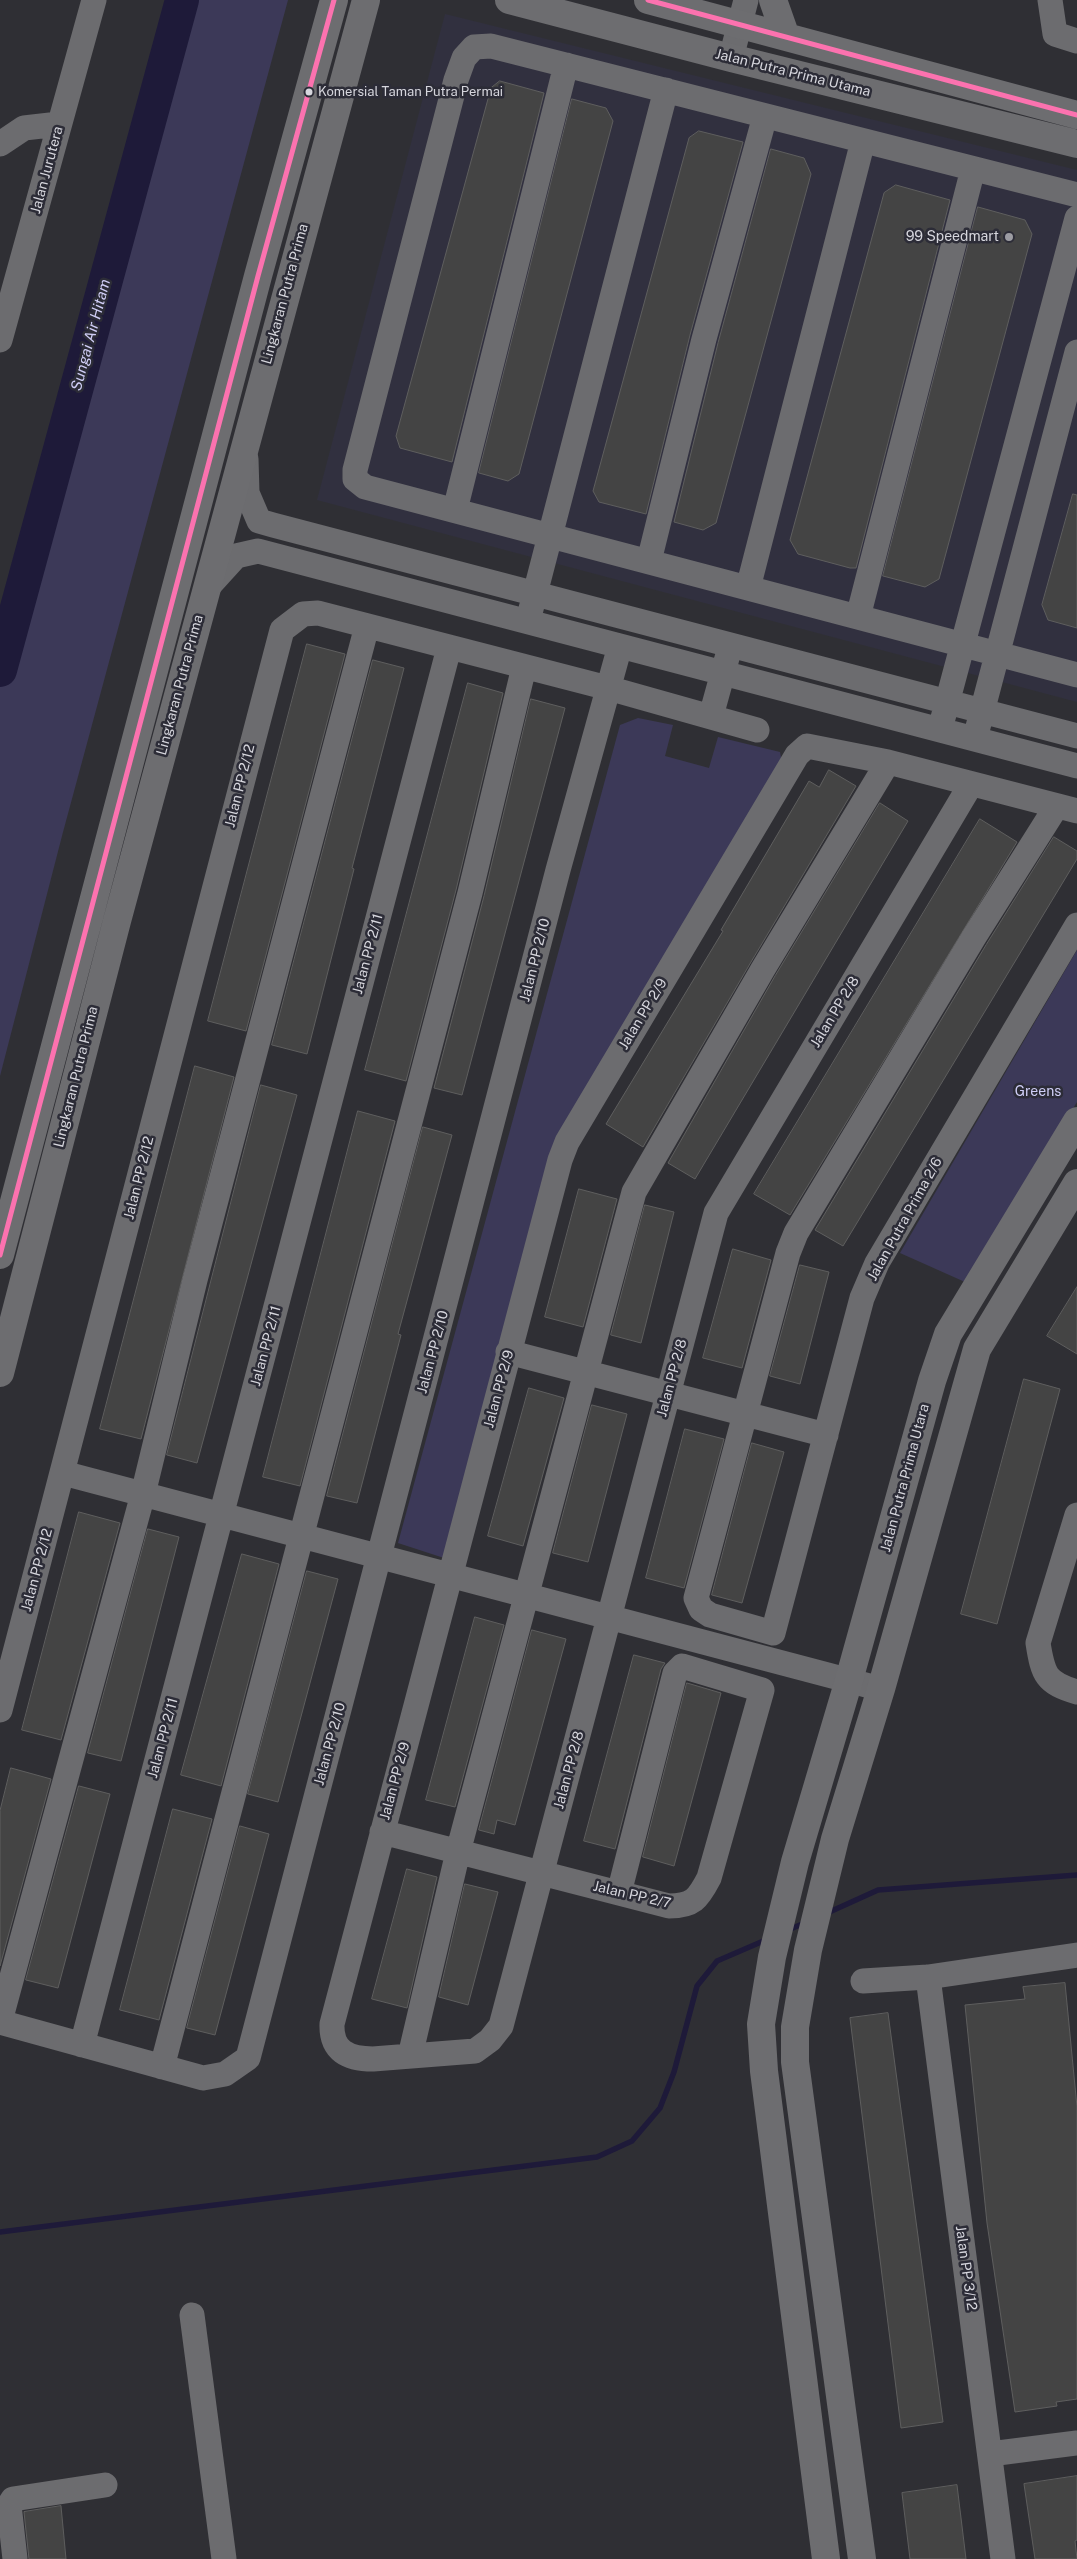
<!DOCTYPE html>
<html>
<head>
<meta charset="utf-8">
<style>
	body { margin:0 }
	canvas { display:block; background:#2f2f34 }
</style>
</head>
<body>
<canvas width="1077" height="2559"></canvas>
<script>
const ctx = document.querySelector('canvas').getContext('2d');
ctx.lineJoin = 'round';
function fillPath(path, color) {
  ctx.fillStyle = color;
  ctx.fill(path, 'evenodd');
}
function trace(path, color, width, dash) {
  ctx.strokeStyle = color;
  ctx.lineWidth = width;
  ctx.lineCap = dash ? 'butt' : 'round';
  ctx.setLineDash(dash || []);
  ctx.stroke(path);
}
function write(font, color, halo, rows, align = 'center') {
  ctx.font = font + ' "Public Sans",sans-serif';
  ctx.lineWidth = 5;
  ctx.setLineDash([]);
  ctx.textBaseline = 'middle';
  ctx.strokeStyle = halo;
  ctx.fillStyle = color;
  for (const [text, x, y, turn = 0] of rows) {
    ctx.save();
    ctx.translate(x, y);
    ctx.rotate((+turn || 0) * Math.PI / 180);
    ctx.textAlign = isNaN(turn) ? turn : align;
    if (halo) ctx.strokeText(text, 0, 0);
    ctx.fillText(text, 0, 0);
    ctx.restore();
  }
}
const built = new Path2D(`
	M445,14L1077,170V702L317,500Z`);
const green = new Path2D(`
	M170,0H288L63,832L0,1076V626Z
	M638,718L673,725L665,756L709,768L718,737L780,752L782,764L558,1143L444,1558L398,1543L620,725Z
	M1077,950V1102L965,1282L900,1253Z`);
const stream = new Path2D(`
	M825,1914L878,1890L1077,1875
	M788,1930L807,1922
	M0,2232L597,2157L632,2141L660,2108L674,2072L697,1986L717,1961L768,1939`);
const river = new Path2D(`
	M0,670L182,0`);
const building = new Path2D(`
	M500,81L544,93L452,462L400,448L396,436L491,88Z
	M572,99L606,108L613,121L519,474L508,481L479,473Z
	M699,131L743,142L690,335L646,514L599,502L593,491L689,138Z
	M771,149L804,158L811,174L716,523L703,530L674,522L718,343Z
	M896,185L950,200L856,568H850L798,554L790,540L884,193Z
	M978,207L1025,220L1032,234L939,579L925,587L883,576Z
	M1073,494L1077,495V628L1048,620L1042,605Z
	M307,644L345,654L246,1031L208,1021Z
	M373,660L404,668L352,868L354,869L307,1054L272,1045Z
	M468,683L503,693L456,890L406,1081L365,1070Z
	M531,699L565,708L462,1095L434,1088L484,896Z
	M829,770L856,786L751,962L643,1147L606,1124L723,931L721,930L809,781L819,787Z
	M880,803L908,821L695,1179L668,1163L775,976Z
	M980,819L1017,842L790,1215L754,1194Z
	M1054,837L1077,851V859L843,1246L815,1230L986,945Z
	M195,1066L234,1077L141,1439L100,1429Z
	M261,1085L297,1095L197,1463L167,1455Z
	M358,1111L395,1121L300,1486L263,1477Z
	M423,1127L452,1135L398,1334L401,1335L357,1503L327,1496Z
	M579,1189L617,1199L583,1327L545,1317Z
	M645,1205L674,1212L641,1343L611,1335Z
	M733,1249L771,1260L742,1368L703,1358Z
	M800,1265L829,1272L800,1384L770,1376Z
	M1077,1287V1354L1047,1336Z
	M1024,1379L1060,1389L997,1624L961,1614Z
	M529,1388L564,1398L523,1546L488,1536Z
	M592,1405L627,1414L588,1562L553,1553Z
	M685,1429L724,1439L684,1588L646,1578Z
	M752,1443L784,1452L742,1603L712,1595Z
	M79,1512L120,1523L61,1740L22,1730Z
	M148,1529L179,1537L121,1761L88,1753Z
	M242,1554L279,1564L221,1786L181,1775Z
	M307,1571L338,1579L278,1802L248,1794Z
	M475,1617L504,1625L455,1807L426,1800Z
	M532,1630L566,1639L515,1825L497,1820L494,1834L479,1830Z
	M634,1655L665,1663L661,1669L615,1849L584,1841Z
	M687,1683L721,1693L674,1866L643,1857Z
	M11,1768L51,1779L0,1966V1811Z
	M79,1786L110,1794L58,1988L26,1980Z
	M173,1809L212,1819L159,2020L120,2010Z
	M240,1826L269,1834L215,2035L187,2028Z
	M407,1869L437,1877L407,2008L372,1999Z
	M465,1884L498,1892L468,2005L439,1997Z
	M1065,1983L1077,2107V2399L1056,2402L1057,2406L1015,2412L987,2223L965,2005L1025,1999L1023,1987Z
	M888,2013L943,2422L901,2428L850,2018Z
	M1077,2476V2540L1075,2541L1077,2559H1035L1024,2484Z
	M957,2485L966,2559H910L902,2493Z
	M61,2506L66,2559H29L24,2512Z`);
const minor = new Path2D(`
	M1050,0L1055,34L1077,41
	M731,58L746,0
	M0,144L24,128L59,124
	M1077,195L491,46L474,47L464,58L456,80L355,470V479L365,487L1077,675
	M0,340L94,0
	M246,459L247,493L259,521L273,525L1077,736
	M455,510L566,65
	M649,561L704,339L765,116
	M748,588L863,141
	M206,589L236,556L258,551L1077,766
	M531,609L666,90
	M858,617L973,169
	M711,716L727,658
	M943,718L1077,218
	M978,727L1077,352
	M971,784L716,1213L501,2026L490,2040L475,2051L373,2059C348,2059 331,2051 332,2024L560,1160L567,1142L797,755L807,746L888,762L1077,811
	M1056,807L974,937L796,1233L788,1253L696,1598L701,1609L710,1615L773,1633L862,1298L877,1263L1077,925
	M508,1352L826,1435
	M63,1473L881,1689
	M1077,1515L1038,1643C1043,1675 1046,1683 1077,1692
	M0,1710L282,630L303,614L318,613L608,688L757,730
	M382,1832L669,1906C693,1906 698,1899 709,1878L762,1690L682,1666L675,1673L619,1893
	M928,1977L1003,2559
	M863,1981L928,1977L1077,1955
	M0,2021L143,1494L195,1280L367,626
	M0,2022L203,2078L225,2074L248,2058L558,870L620,646
	M82,2045L449,648
	M410,2056L458,1852L634,1192L763,969L888,762
	M162,2067L470,893L524,667
	M192,2315L224,2559
	M990,2454L1077,2443
	M15,2559L9,2505L13,2499L105,2485`);
const major = new Path2D(`
	M509,0L731,58L1077,144
	M648,0L1077,115
	M773,0L786,37
	M0,1255L258,276L334,0
	M0,1373L117,921L366,0
	M826,2559L764,2071L761,2024L772,1957L795,1862L849,1680L932,1381L948,1334L1077,1121
	M862,2559L795,2062V2027L808,1950L835,1839L881,1689L977,1349L1077,1183`);
const bus1 = new Path2D(`
	M648,0L1077,115
	M0,1255L258,276L334,0`);
const markers = [
	[309,92,4.5,"#d6d6dd"],
	[1009,237,5,"#9c9ca2"]
];
const busNames = [
	["Komersial Taman Putra Permai",318,92]
];
const streetNames = [
	["Jalan Putra Prima Utama",793,73,14],
	["Jalan Jurutera",47,170,-75],
	["Lingkaran Putra Prima",285,294,-75],
	["Lingkaran Putra Prima",180,685,-75],
	["Jalan PP 2/12",240,786,-76],
	["Jalan PP 2/11",368,954,-75],
	["Jalan PP 2/10",535,960,-76],
	["Jalan PP 2/8",835,1012,-59],
	["Jalan PP 2/9",643,1014,-59],
	["Lingkaran Putra Prima",76,1077,-76],
	["Jalan PP 2/12",139,1178,-76],
	["Jalan Putra Prima 2/6",905,1219,-61],
	["Jalan PP 2/11",266,1346,-75],
	["Jalan PP 2/10",433,1352,-75],
	["Jalan PP 2/8",672,1378,-75],
	["Jalan PP 2/9",499,1389,-75],
	["Jalan Putra Prima Utara",905,1478,-75],
	["Jalan PP 2/12",37,1570,-75],
	["Jalan PP 2/11",163,1738,-75],
	["Jalan PP 2/10",330,1744,-75],
	["Jalan PP 2/8",569,1770,-75],
	["Jalan PP 2/9",395,1781,-75],
	["Jalan PP 2/7",632,1895,13],
	["Jalan PP 3/12",966,2268,82]
];
const poiNames = [
	["99 Speedmart",999,237]
];
const parkNames = [
	["Greens",1038,1092]
];
const waterNames = [
	["Sungai Air Hitam",91,335,-75]
];
fillPath(built, '#31303f');
fillPath(green, '#3c3958');
trace(stream, '#1e1a39', 5.5);
trace(river, '#1e1a39', 34);
fillPath(building, '#444');
trace(building, '#5e5e5e', 1);
trace(minor, '#6c6c6f', 25);
trace(major, '#6d6d70', 28);
trace(bus1, '#fc72af', 5);
for (const [x, y, r, color] of markers) {
  const dot = new Path2D();
  dot.arc(x, y, r, 0, 2 * Math.PI);
  ctx.fillStyle = color;
  ctx.fill(dot);
  trace(dot, '#2c2c37', 2);
}
write('13px', '#d6d6dd', '#2c2c37', busNames, 'left');
write('14px', '#d6d6dd', '#2c2c37', streetNames);
write('14px', '#d6d6dd', '#2c2c37', poiNames, 'right');
write('14px', '#cfcef6', '#2c2c37', parkNames);
write('italic 15px', '#d0cef6', '#2c2c37', waterNames);
</script>
</body>
</html>
